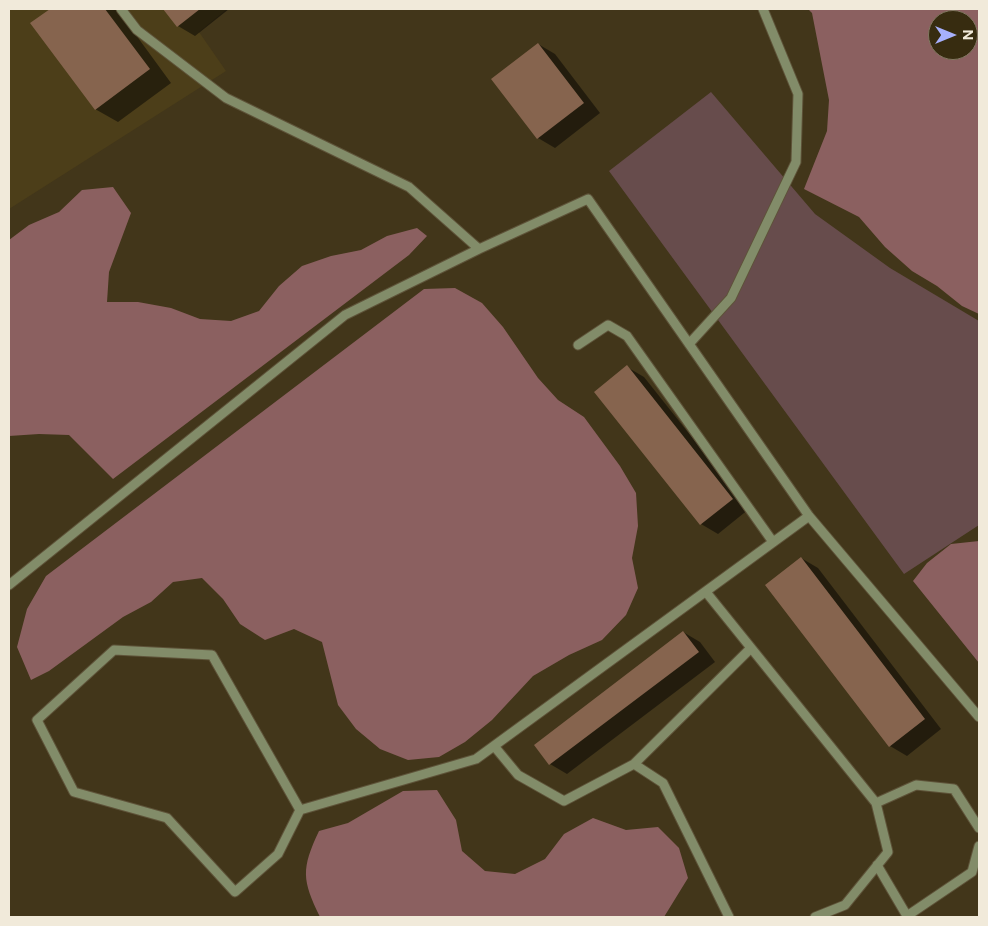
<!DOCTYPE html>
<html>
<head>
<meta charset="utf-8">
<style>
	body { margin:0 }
	#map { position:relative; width:988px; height:926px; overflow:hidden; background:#42361a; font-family:Figtree,sans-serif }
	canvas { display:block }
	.frame { position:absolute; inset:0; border:10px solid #f1eada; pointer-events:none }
	.north { position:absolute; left:928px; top:10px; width:50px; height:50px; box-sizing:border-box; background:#372c10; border:1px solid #817861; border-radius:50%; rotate:90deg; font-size:14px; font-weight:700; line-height:20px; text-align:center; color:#f1eada }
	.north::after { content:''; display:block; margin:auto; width:18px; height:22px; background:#a7b0fc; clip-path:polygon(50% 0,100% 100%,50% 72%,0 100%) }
</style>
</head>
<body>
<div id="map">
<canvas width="988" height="926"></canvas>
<div class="frame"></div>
<div class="north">N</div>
</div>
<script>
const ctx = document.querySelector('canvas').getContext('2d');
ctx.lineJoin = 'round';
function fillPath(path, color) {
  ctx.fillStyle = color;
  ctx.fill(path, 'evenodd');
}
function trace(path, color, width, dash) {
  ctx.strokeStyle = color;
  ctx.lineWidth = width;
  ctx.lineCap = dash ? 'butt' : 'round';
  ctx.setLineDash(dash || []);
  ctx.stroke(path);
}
const built = new Path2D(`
	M9,9H227L199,32L226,71L9,209Z`);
const green = new Path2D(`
	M711,92L815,214L890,268L979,321V525L904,574L609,171Z`);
const forest = new Path2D(`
	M808,9H979V314L962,306L937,286L912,271L885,247L859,217L804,189L827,131L829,100L812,13ZM938,20H968V50H938Z
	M113,187L131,213L109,272L107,302H138L171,308L200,319L231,321L259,311L279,286L302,266L331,256L361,250L387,236L417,228L427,236L409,255L113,479L69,435L39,434L9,436V240L29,225L59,212L82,190Z
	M455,288L482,303L503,327L538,378L558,400L584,417L620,466L636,493L638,526L632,558L638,588L626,615L602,640L569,655L533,676L492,720L465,742L439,757L408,760L380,749L356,729L338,705L322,642L294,629L265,640L240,624L223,599L202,578L173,582L151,602L123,617L49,671L31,680L17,647L27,609L46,576L424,289Z
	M979,541V663L913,581L927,563L951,544Z
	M437,790L456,820L462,851L485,871L515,874L545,859L564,834L593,818L626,830L658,827L679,848L688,878L664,917H320C302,880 301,869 319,831L348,823L403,791Z`);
const shadow = new Path2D(`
	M51,9H117L171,83L118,122L95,109Z
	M164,9H229L195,36L178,26Z
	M538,44L555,54L600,113L555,148L538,138Z
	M627,367L644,377L749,509L718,534L701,524Z
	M801,558L818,568L941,729L907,756L890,746L766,585Z
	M683,632L700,642L715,662L567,774L550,764L535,745Z`);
const building = new Path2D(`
	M50,9H105L150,69L95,110L30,23Z
	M163,9H200L177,27Z
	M538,43L584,103L537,139L491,79Z
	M627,365L733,499L700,525L594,392Z
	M801,557L925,719L889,747L765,585Z
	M683,631L699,652L549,765L534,745Z`);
const lane = new Path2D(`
	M121,9L137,30L226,98L409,187L479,249L588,199L809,516L979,717
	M689,344L731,298L796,162L798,94L763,9
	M578,345L608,325L627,336L773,542
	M9,585L345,315L479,249
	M706,592L876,803L888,852L845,905L815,917
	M494,746L518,775L564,801L634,764L663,783L729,917
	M634,764L751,648
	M876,803L916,785L954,789L979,828
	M300,810L278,854L235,892L167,818L74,792L37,720L114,650L212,655L300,810L476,759L809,516
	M877,865L907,916L906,917
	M907,916L972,872L979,846`);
fillPath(built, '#4c3e19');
fillPath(green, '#674c4c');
fillPath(forest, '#8b6060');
fillPath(shadow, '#0007');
fillPath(building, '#86644e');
trace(lane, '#5e5339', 11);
trace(lane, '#828c69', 9);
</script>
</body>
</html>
